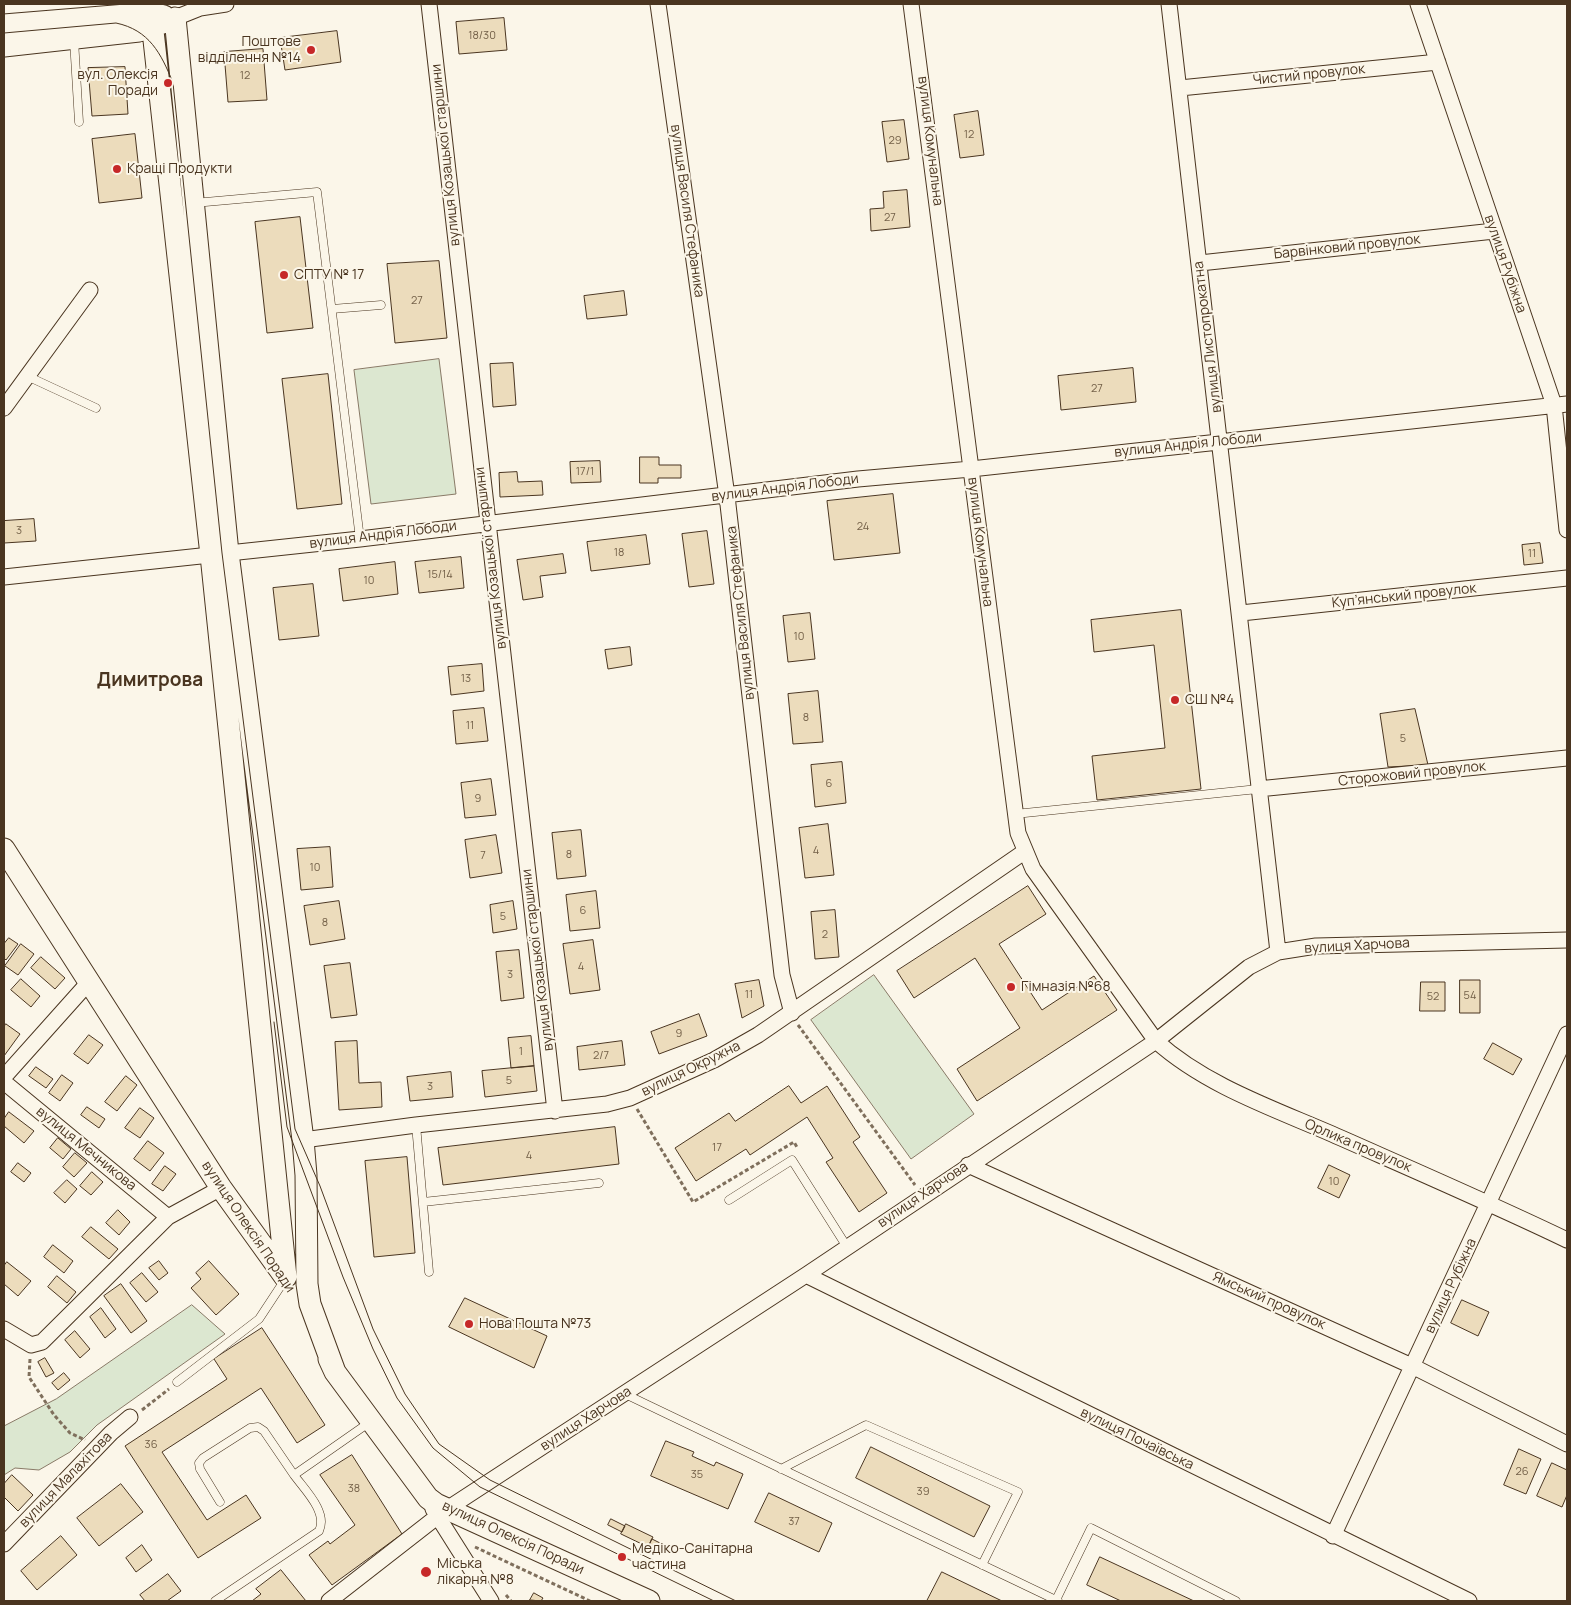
<!DOCTYPE html>
<html>
<head>
<meta charset="utf-8">
<style>
	body { margin:0 }
	#map { position:relative; width:1571px; height:1605px; overflow:hidden; background:#fbf6e9; font-family:Manrope,sans-serif }
	canvas { display:block }
	.frame { position:absolute; inset:0; border:5px solid #4a3520; pointer-events:none }
</style>
</head>
<body>
<div id="map">
<canvas width="1571" height="1605"></canvas>
<div class="frame"></div>
</div>
<script>
const ctx = document.querySelector('canvas').getContext('2d');
ctx.lineJoin = 'round';
function fillPath(path, color) {
  ctx.fillStyle = color;
  ctx.fill(path, 'evenodd');
}
function trace(path, color, width, dash) {
  ctx.strokeStyle = color;
  ctx.lineWidth = width;
  ctx.lineCap = dash ? 'butt' : 'round';
  ctx.setLineDash(dash || []);
  ctx.stroke(path);
}
function write(font, color, halo, rows, align = 'center') {
  ctx.font = font + ' Manrope,sans-serif';
  ctx.lineWidth = 4;
  ctx.setLineDash([]);
  ctx.textBaseline = 'middle';
  ctx.strokeStyle = halo;
  ctx.fillStyle = color;
  for (const [text, x, y, turn = 0] of rows) {
    ctx.save();
    ctx.translate(x, y);
    ctx.rotate((+turn || 0) * Math.PI / 180);
    ctx.textAlign = isNaN(turn) ? turn : align;
    if (halo) ctx.strokeText(text, 0, 0);
    ctx.fillText(text, 0, 0);
    ctx.restore();
  }
}
const green = new Path2D(`
	M439,359L456,494L371,504L354,370Z
	M874,975L974,1114L911,1159L811,1020Z
	M192,1305L225,1334L97,1425L70,1452L39,1470L15,1468L4,1475V1426L56,1399Z`);
const building = new Path2D(`
	M504,18L507,50L459,54L456,22Z
	M337,31L341,62L285,70L280,38Z
	M263,49L267,100L228,102L224,52Z
	M125,67L128,114L92,116L88,68Z
	M978,111L984,155L960,158L954,115Z
	M904,120L909,159L887,162L882,122Z
	M135,134L142,198L99,203L92,139Z
	M907,190L910,227L871,231L870,209L884,208L883,192Z
	M300,217L313,328L267,333L255,222Z
	M439,261L447,338L395,343L387,264Z
	M624,291L627,315L587,319L584,296Z
	M513,363L516,405L493,407L490,364Z
	M1133,368L1136,402L1061,410L1058,376Z
	M328,374L342,504L297,509L282,379Z
	M640,457H659V465H681V478H658V483H640Z
	M600,461L601,482L571,483L570,462Z
	M517,472L518,482L542,481L543,495L500,497L499,473Z
	M893,494L900,553L834,560L827,501Z
	M34,519L36,541L4,543V521Z
	M707,531L714,584L689,587L682,534Z
	M646,535L650,564L591,571L587,542Z
	M1540,543L1543,563L1524,565L1522,545Z
	M563,554L566,573L540,576L543,597L523,600L517,560Z
	M461,557L464,588L419,593L415,562Z
	M395,562L398,594L343,601L339,569Z
	M313,584L319,636L279,640L273,588Z
	M1181,610L1201,789L1097,800L1092,756L1165,748L1154,645L1094,652L1091,620Z
	M810,613L815,659L788,662L783,616Z
	M630,647L632,665L608,669L605,650Z
	M482,664L484,691L451,695L448,667Z
	M818,691L823,742L793,744L788,694Z
	M484,708L488,741L456,744L453,711Z
	M1415,709L1428,765L1388,767L1380,714Z
	M842,762L846,803L815,807L811,765Z
	M491,779L496,815L465,818L461,783Z
	M828,824L834,875L805,878L799,828Z
	M581,830L586,876L557,879L552,833Z
	M496,835L502,873L470,878L465,840Z
	M330,847L333,887L301,890L297,849Z
	M1028,886L1046,914L999,944L1042,1010L1094,976L1117,1010L977,1101L957,1069L1020,1028L975,958L914,998L897,971Z
	M596,891L600,928L570,931L566,895Z
	M339,901L345,939L310,945L304,906Z
	M513,901L517,929L493,933L490,905Z
	M835,910L839,957L815,959L811,912Z
	M9,938L18,944L6,960L4,958V944Z
	M593,940L600,990L570,994L563,944Z
	M21,944L34,954L18,975L5,966Z
	M519,950L524,998L501,1001L496,952Z
	M41,957L65,978L55,989L31,968Z
	M350,963L357,1015L331,1018L324,966Z
	M21,979L40,996L31,1007L11,990Z
	M759,980L764,1006L742,1018L735,984Z
	M1460,980H1480V1013H1460Z
	M1421,982H1445V1011H1420Z
	M699,1014L707,1036L659,1054L651,1032Z
	M6,1024L20,1034L4,1056V1027Z
	M89,1035L103,1045L88,1064L74,1054Z
	M531,1036L534,1066L511,1068L508,1038Z
	M357,1041L359,1083L381,1082L382,1107L339,1110L335,1042Z
	M622,1041L625,1065L579,1070L577,1047Z
	M1493,1043L1522,1059L1513,1075L1484,1059Z
	M534,1066L537,1091L485,1097L482,1071Z
	M36,1067L53,1079L46,1088L29,1076Z
	M451,1072L453,1097L410,1101L407,1077Z
	M62,1075L73,1083L60,1101L49,1093Z
	M126,1076L137,1085L117,1111L105,1102Z
	M789,1086L801,1103L827,1086L860,1137L853,1142L887,1193L859,1212L826,1162L833,1158L807,1117L750,1155L746,1149L696,1181L675,1148L729,1113L735,1121Z
	M87,1107L105,1119L99,1128L81,1115Z
	M140,1108L154,1118L140,1138L125,1128Z
	M9,1112L34,1131L24,1143L4,1126V1119Z
	M615,1127L619,1164L443,1185L438,1148Z
	M58,1138L71,1149L63,1159L50,1148Z
	M148,1141L164,1153L150,1171L134,1159Z
	M75,1153L87,1163L74,1177L63,1167Z
	M407,1157L415,1253L374,1257L365,1161Z
	M18,1163L31,1173L24,1182L11,1172Z
	M1329,1165L1350,1175L1339,1198L1318,1188Z
	M165,1166L176,1174L163,1191L152,1184Z
	M92,1172L103,1182L91,1195L80,1186Z
	M67,1180L77,1189L65,1203L54,1193Z
	M118,1210L130,1222L119,1235L106,1223Z
	M91,1227L118,1249L109,1259L82,1237Z
	M53,1245L73,1261L64,1273L44,1257Z
	M159,1261L168,1273L159,1280L149,1268Z
	M209,1261L239,1294L216,1315L191,1288L201,1279L196,1273Z
	M7,1262L31,1281L18,1296L4,1284V1266Z
	M142,1273L158,1292L146,1302L130,1283Z
	M57,1276L76,1292L67,1303L48,1287Z
	M121,1284L147,1321L131,1333L104,1296Z
	M465,1298L547,1336L534,1368L449,1327Z
	M1462,1300L1489,1312L1478,1336L1451,1323Z
	M101,1308L116,1329L105,1338L90,1317Z
	M262,1328L325,1425L297,1443L261,1388L162,1452L207,1520L246,1495L261,1518L198,1558L125,1446L227,1379L214,1359Z
	M75,1331L90,1349L80,1358L65,1340Z
	M45,1358L54,1373L46,1377L38,1362Z
	M64,1373L70,1380L58,1390L52,1383Z
	M666,1441L694,1452L692,1456L714,1466L716,1462L743,1474L728,1509L651,1476Z
	M871,1447L990,1506L974,1537L856,1478Z
	M1519,1449L1541,1459L1526,1494L1504,1485Z
	M352,1455L402,1534L332,1585L309,1555L328,1541L330,1544L355,1525L320,1475Z
	M1552,1463L1567,1470V1495L1562,1507L1537,1496Z
	M12,1475L33,1495L18,1511L4,1497V1484Z
	M121,1484L143,1512L99,1546L77,1518Z
	M769,1493L832,1523L819,1552L755,1522Z
	M611,1519L625,1526L622,1532L608,1525Z
	M626,1524L653,1537L648,1547L621,1534Z
	M61,1536L77,1555L37,1590L21,1571Z
	M652,1539L664,1545L661,1551L649,1546Z
	M142,1545L152,1560L136,1572L126,1558Z
	M1100,1557L1194,1601H1121L1087,1585Z
	M281,1570L306,1601H252L261,1594L256,1589Z
	M942,1572L1002,1601H927Z
	M168,1574L181,1591L167,1601H145L140,1595Z
	M534,1593L543,1598L541,1601L530,1600Z`);
const path = new Path2D(`
	M798,1025L915,1185
	M637,1109L693,1202L794,1142L798,1149
	M30,1359L29,1377L54,1415L70,1433L85,1440
	M142,1410L169,1389
	M475,1547L590,1601
	M506,1595L511,1601`);
const lane = new Path2D(`
	M74,40L79,122
	M194,203L317,192L360,539
	M332,309L381,305
	M27,376L96,408
	M1015,814L1258,789
	M416,1125L429,1272
	M729,1200L792,1160L847,1247
	M423,1202L599,1183
	M177,1382L259,1319L286,1278
	M625,1394L1058,1601
	M781,1469L866,1425L1018,1492L982,1565
	M220,1502L200,1469L199,1463L203,1458L250,1428L258,1427L264,1431L294,1475
	M1056,1600L1091,1528L1236,1601
	M215,1601L319,1531C328,1512 305,1490 294,1475L370,1422`);
const street = new Path2D(`
	M429,4L555,1111
	M658,4L727,496L782,975L792,1013
	M911,4L1018,833L1033,869L1156,1041C1205,1085 1272,1108 1332,1134C1411,1169 1490,1203 1567,1240
	M1169,4L1278,952
	M1418,4L1554,405L1567,530
	M175,18L200,8L226,4
	M1180,88L1438,62
	M1200,263L1494,231
	M4,408L90,290
	M4,577L360,539L858,479L971,469L1567,404
	M1241,613L1567,578
	M1258,789L1567,758
	M4,1077L89,982
	M4,1082L168,1217
	M303,1140L416,1125L607,1104L630,1098L714,1060L758,1035L1024,852
	M968,1165L1414,1367L1567,1444
	M806,1275L1469,1601
	M4,1329L31,1345L42,1342L168,1217L221,1188
	M433,1509L491,1601
	M1333,1536L1567,1034
	M4,1544L111,1433L130,1417
	M329,1601L447,1509L806,1275L1156,1041L1249,967L1278,952L1316,946L1567,940`);
const secondary = new Path2D(`
	M151,13L211,555L286,1277
	M175,18L228,553L303,1140L306,1175L307,1284L310,1304L335,1372
	M4,25L151,13L164,16
	M4,46L139,31L165,22
	M4,849L221,1188L285,1277
	M329,1359L335,1372L428,1498L436,1504L649,1601`);
const tram = new Path2D(`
	M4,33L116,23C149,30 161,53 173,83L222,553L295,1129L320,1186L373,1329L405,1394L439,1444L490,1480L736,1601
	M274,1022L287,1127L343,1277L373,1349L397,1398L433,1448L480,1487L714,1601`);
const markers = [
	[311,50,5,"#c62828"],
	[168,83,5,"#c62828"],
	[117,169,5,"#c62828"],
	[284,275,5,"#c62828"],
	[1175,700,5,"#c62828"],
	[1011,987,5,"#c62828"],
	[469,1324,5,"#c62828"],
	[622,1557,5,"#c62828"],
	[426,1572,6,"#c62828"]
];
const numberNames = [
	["18/30",482,36],
	["12",245,76],
	["12",969,135],
	["29",895,141],
	["27",890,218],
	["27",417,301],
	["27",1097,389],
	["17/1",585,472],
	["24",863,527],
	["3",19,531],
	["18",619,553],
	["11",1532,554],
	["15/14",440,575],
	["10",369,581],
	["10",799,637],
	["13",466,679],
	["8",806,718],
	["11",470,726],
	["5",1403,739],
	["6",829,784],
	["9",478,799],
	["4",816,851],
	["8",569,855],
	["7",483,856],
	["10",315,868],
	["6",583,911],
	["5",503,917],
	["8",325,923],
	["2",825,935],
	["4",581,967],
	["3",510,975],
	["11",749,995],
	["54",1470,996],
	["52",1433,997],
	["9",679,1034],
	["1",521,1052],
	["2/7",601,1056],
	["5",509,1081],
	["3",430,1087],
	["17",717,1148],
	["4",529,1156],
	["10",1334,1182],
	["36",151,1445],
	["26",1522,1472],
	["35",697,1475],
	["38",354,1489],
	["39",923,1492],
	["37",794,1522]
];
const poiNames = [
	["Поштове",301,42,"right"],
	["відділення №14",301,58,"right"],
	["вул. Олексія",158,75,"right"],
	["Поради",158,91,"right"],
	["Кращі Продукти",127,169],
	["СПТУ № 17",294,275],
	["СШ №4",1185,700],
	["Гімназія №68",1021,987],
	["Нова Пошта №73",479,1324],
	["Медіко-Санітарна",632,1549],
	["частина",632,1565],
	["Міська",437,1564],
	["лікарня №8",437,1580]
];
const streetNames = [
	["Чистий провулок",1309,75,-6],
	["вулиця Комунальна",930,141,83],
	["вулиця Козацької старшини",446,155,-96],
	["вулиця Василя Стефаника",687,211,82],
	["Барвінковий провулок",1347,247,-6],
	["вулиця Рубіжна",1505,264,71],
	["вулиця Листопрокатна",1208,337,-97],
	["вулиця Андрія Лободи",1188,445,-6],
	["вулиця Андрія Лободи",785,488,-7],
	["вулиця Андрія Лободи",383,535,-7],
	["вулиця Комунальна",980,542,83],
	["вулиця Козацької старшини",491,558,-97],
	["Куп’янський провулок",1404,596,-6],
	["вулиця Василя Стефаника",741,613,-96],
	["Сторожовий провулок",1412,774,-6],
	["вулиця Харчова",1357,946,-3],
	["вулиця Козацької старшини",538,960,-97],
	["вулиця Окружна",691,1069,-26],
	["Орлика провулок",1358,1146,23],
	["вулиця Мечникова",86,1149,39],
	["вулиця Харчова",923,1195,-34],
	["вулиця Олексія Поради",248,1227,56],
	["вулиця Рубіжна",1451,1286,-65],
	["Ямський провулок",1269,1301,24],
	["вулиця Харчова",586,1419,-33],
	["вулиця Почаївська",1137,1439,26],
	["вулиця Малахітова",66,1480,-46],
	["вулиця Олексія Поради",513,1538,25]
];
const districtNames = [
	["Димитрова",150,681]
];
fillPath(green, '#dce7d0');
trace(green, '#887966', 1);
fillPath(building, '#ecdcbc');
trace(building, '#4a3520', 1);
trace(lane, '#4a3520', 9);
trace(street, '#4a3520', 17);
trace(secondary, '#4a3520', 23);
trace(path, '#7f6f5c', 3, [4, 2.5]);
trace(lane, '#fbf6e9', 8);
trace(street, '#fbf6e9', 15);
trace(secondary, '#fbf6e9', 21);
trace(tram, '#4a3520', 1);
for (const [x, y, r, color] of markers) {
  const dot = new Path2D();
  dot.arc(x, y, r, 0, 2 * Math.PI);
  ctx.fillStyle = color;
  ctx.fill(dot);
  trace(dot, '#fbf6e9', 2);
}
write('11px', '#725f47', null, numberNames);
write('14px', '#4a3520', '#fbf6e9', poiNames, 'left');
write('14px', '#4a3520', '#fbf6e9', streetNames);
write('bold 19px', '#4a3520', '#fbf6e9', districtNames);
</script>
</body>
</html>
